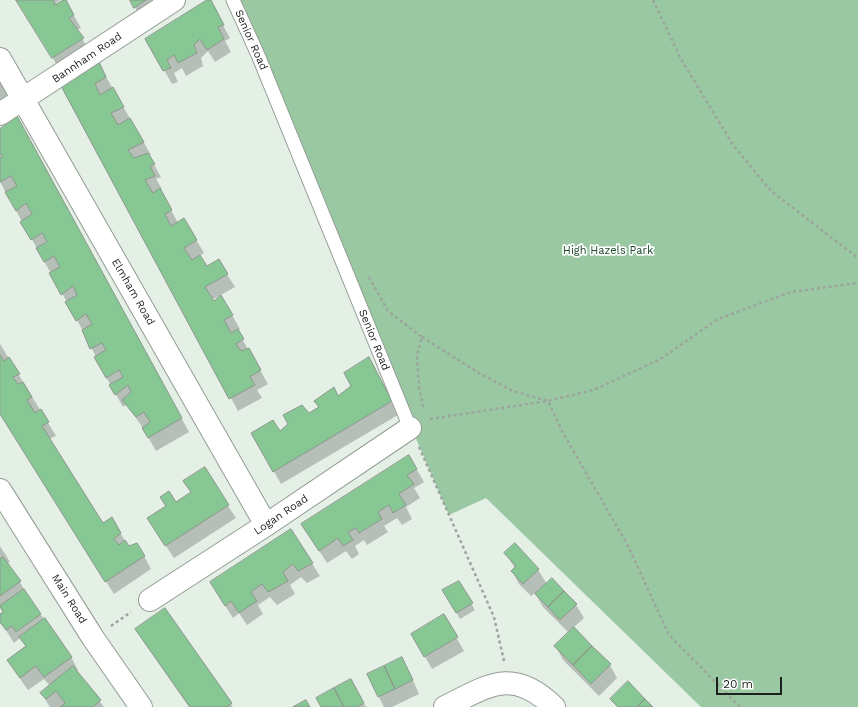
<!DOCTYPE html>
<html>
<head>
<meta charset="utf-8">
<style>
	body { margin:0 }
	#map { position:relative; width:858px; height:707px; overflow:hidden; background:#e4efe5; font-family:"Work Sans",sans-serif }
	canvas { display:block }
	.scale { position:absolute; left:716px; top:677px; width:66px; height:18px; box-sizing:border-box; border:2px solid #1d211d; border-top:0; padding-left:5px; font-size:12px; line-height:14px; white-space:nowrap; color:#1d211d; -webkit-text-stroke:3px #fff; paint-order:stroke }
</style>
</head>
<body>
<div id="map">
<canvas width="858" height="707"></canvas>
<div class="scale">20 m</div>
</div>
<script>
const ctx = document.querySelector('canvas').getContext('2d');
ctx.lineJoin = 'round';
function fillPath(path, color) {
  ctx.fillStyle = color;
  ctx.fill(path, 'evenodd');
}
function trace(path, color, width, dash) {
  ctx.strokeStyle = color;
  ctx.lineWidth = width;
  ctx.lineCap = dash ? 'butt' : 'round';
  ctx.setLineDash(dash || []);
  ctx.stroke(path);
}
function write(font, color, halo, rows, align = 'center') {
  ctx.font = font + ' "Work Sans",sans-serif';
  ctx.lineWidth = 3.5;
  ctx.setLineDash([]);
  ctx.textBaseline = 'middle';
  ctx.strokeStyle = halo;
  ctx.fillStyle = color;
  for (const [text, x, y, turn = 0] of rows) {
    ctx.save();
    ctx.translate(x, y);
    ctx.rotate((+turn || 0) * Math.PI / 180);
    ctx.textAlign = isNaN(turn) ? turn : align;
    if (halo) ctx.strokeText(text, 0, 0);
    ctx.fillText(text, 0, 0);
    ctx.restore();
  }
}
const green = new Path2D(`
	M232,0H858V707H701L486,498L449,515L398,397Z`);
const shadow = new Path2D(`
	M17,0H60L56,3L57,5L65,0L81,28L77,30L90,52L60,70Z
	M131,0H172L142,20Z
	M209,0L230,38L225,41L231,52L215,62L208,51L201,58L203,66L186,76L182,68L174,73L178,82L172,84L147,40Z
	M98,63L151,155L149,156L161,177L156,179L162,189L160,190L178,223L184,219L204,253L199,256L206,267L218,260L235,287L212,300L214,302L221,296L240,329L237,330L268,384L257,390L262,398L238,411L62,86Z
	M0,79L10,96L0,102Z
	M24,130L189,432L156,451L143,428L126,404L123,407L118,398L95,358L96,357L83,331L0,182V131Z
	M0,344L56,436L49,439L103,525L112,518L129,548L144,556L151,569L114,594L0,413Z
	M376,371L398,415L281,484L252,433L280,432L319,408L316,401L334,388L339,397Z
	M409,456L424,482L414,488L420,498L406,507L412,519L402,525L397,518L384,526L388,532L367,545L364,540L355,546L359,554L352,559L346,551L327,563L302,524Z
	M185,481L228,506L236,518L174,558L156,531L166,507L161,498L176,503L191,493Z
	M291,530L320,576L307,583L301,577L290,585L295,594L277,605L270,597L258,605L263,614L247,625L239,613L233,618L219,596Z
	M515,544L538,570L547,584L552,579L576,605L584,618L573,628L610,665L617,678L599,696L563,660L556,647L569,633L543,607L535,593L531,596L519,584L512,571L515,568L505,553Z
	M0,546L10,562L7,563L20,582L27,595L71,657L78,670L76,672L104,707H50L41,693L50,686L44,679L28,690L16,673L8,660L26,647L20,638L14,643L0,621V615L4,612L0,608Z
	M459,582L475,610L460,619L444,591Z
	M165,610L231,704L233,707H189L144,642L137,629Z
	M444,616L464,651L432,669L412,634Z
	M409,671L419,694L392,707H384L368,675Z
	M350,680L366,707H322Z`);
const building = new Path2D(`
	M16,0H53L55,5L63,0H66L74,15L69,18L84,38L52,58Z
	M130,0H146L134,8Z
	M207,0H211L224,25L218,27L224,39L207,50L200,39L194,45L197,53L178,63L174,55L167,60L171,68L163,71L145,39Z
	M99,62L106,77L95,84L100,95L113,87L124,107L111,113L118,125L130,118L144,142L128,150L134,158L148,153L155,164L150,166L155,176L145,180L153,193L160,188L172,210L165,214L171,226L184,218L197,240L184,248L192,260L200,255L207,266L219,259L228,274L205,287L214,301L221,295L233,315L224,320L231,333L238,329L244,339L236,344L241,351L249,348L261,370L250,377L255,385L229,399L61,86Z
	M17,116L182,418L148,438L142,428L150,422L144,412L136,417L122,400L131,392L128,385L115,395L109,385L123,377L119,370L106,378L94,357L106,350L102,343L90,349L82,330L92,324L86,314L76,321L65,302L77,295L73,286L61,295L49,273L60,267L54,256L44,262L36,248L47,242L42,233L31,240L20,222L32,214L26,203L16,211L5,192L17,186L11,176L0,182V158L3,157L0,154V129Z
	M0,355L4,361L9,357L20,374L13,377L18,384L23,382L32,397L27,400L35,413L41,409L49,422L42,426L103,523L112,517L121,533L114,539L119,545L125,540L129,546L137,543L145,556L105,582L0,414Z
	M369,357L392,401L273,472L251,433L273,420L280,431L288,424L283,415L302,405L309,413L319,407L314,401L334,387L338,396L351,386L344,373Z
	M409,455L417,469L407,475L414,484L399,494L406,505L393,513L389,505L378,512L382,519L359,533L356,528L348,532L353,540L343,546L338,538L319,551L301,524Z
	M205,467L229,505L165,546L147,518L166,506L160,497L169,491L176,502L191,492L183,481Z
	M291,529L313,563L298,571L293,564L283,572L288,581L268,592L262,584L251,592L257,601L239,613L231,601L225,606L210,582Z
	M515,543L539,569L523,584L511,571L516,566L504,553Z
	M3,557L21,581L0,596V559Z
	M552,578L564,591L548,607L535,594Z
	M459,581L473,603L456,613L442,590Z
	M24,589L41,614L16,632L12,626L6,630L0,622V614L3,612L0,606Z
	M564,591L577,604L560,620L548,607Z
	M165,608L232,703L227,707H190L135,629Z
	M444,614L458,637L424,657L411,634Z
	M45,618L72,657L44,677L36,666L20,678L7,660L26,646L19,637Z
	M574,627L592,646L573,665L554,646Z
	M592,646L611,664L591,684L573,665Z
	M402,657L413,680L395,689L384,666Z
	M73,666L101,700L93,707H60L65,703L56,691L46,699L40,693Z
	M384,666L395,689L378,697L367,674Z
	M351,679L364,703L357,707H344L334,688Z
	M628,681L645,699L637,707H618L610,699Z
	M334,688L344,707H321L316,698Z
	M645,699L653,707H637Z
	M306,700L310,707H293Z`);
const path = new Path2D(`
	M653,0L681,59L733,145L771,191L858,258
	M369,277L388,311L422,337L417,355L419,386L424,411
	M422,337L479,373L513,391L548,401L562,431L628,546L669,635L740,707
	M430,419L548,401L593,390L659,360L718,319L791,292L858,283
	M419,447L494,617L504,661
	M111,626L131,612`);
const service = new Path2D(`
	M233,0L258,55L410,428`);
const minor = new Path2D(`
	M0,59L266,525
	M0,114L174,0
	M150,600L266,525L410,428
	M445,707C488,686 512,666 554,707`);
const secondary = new Path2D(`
	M0,490L93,638L141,707`);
const streetNames = [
	["Senior Road",251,40,66],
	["Bannham Road",87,58,-34],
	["Elmham Road",133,292,60],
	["Senior Road",374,340,68],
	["Logan Road",281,515,-34],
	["Main Road",69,599,58]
];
const parkNames = [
	["High Hazels Park",608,251]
];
fillPath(green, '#9ac8a3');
fillPath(shadow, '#0003');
fillPath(building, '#87c794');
trace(building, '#8c968d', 1);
trace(service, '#929c93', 15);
trace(minor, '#929c93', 24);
trace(secondary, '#929c93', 24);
trace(path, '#9ca59d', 2.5, [3, 3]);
trace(service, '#fff', 13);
trace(minor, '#fff', 22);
trace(secondary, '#fff', 22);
write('11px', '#1d211d', '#fff', streetNames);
write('11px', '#1a4927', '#fff', parkNames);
</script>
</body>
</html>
